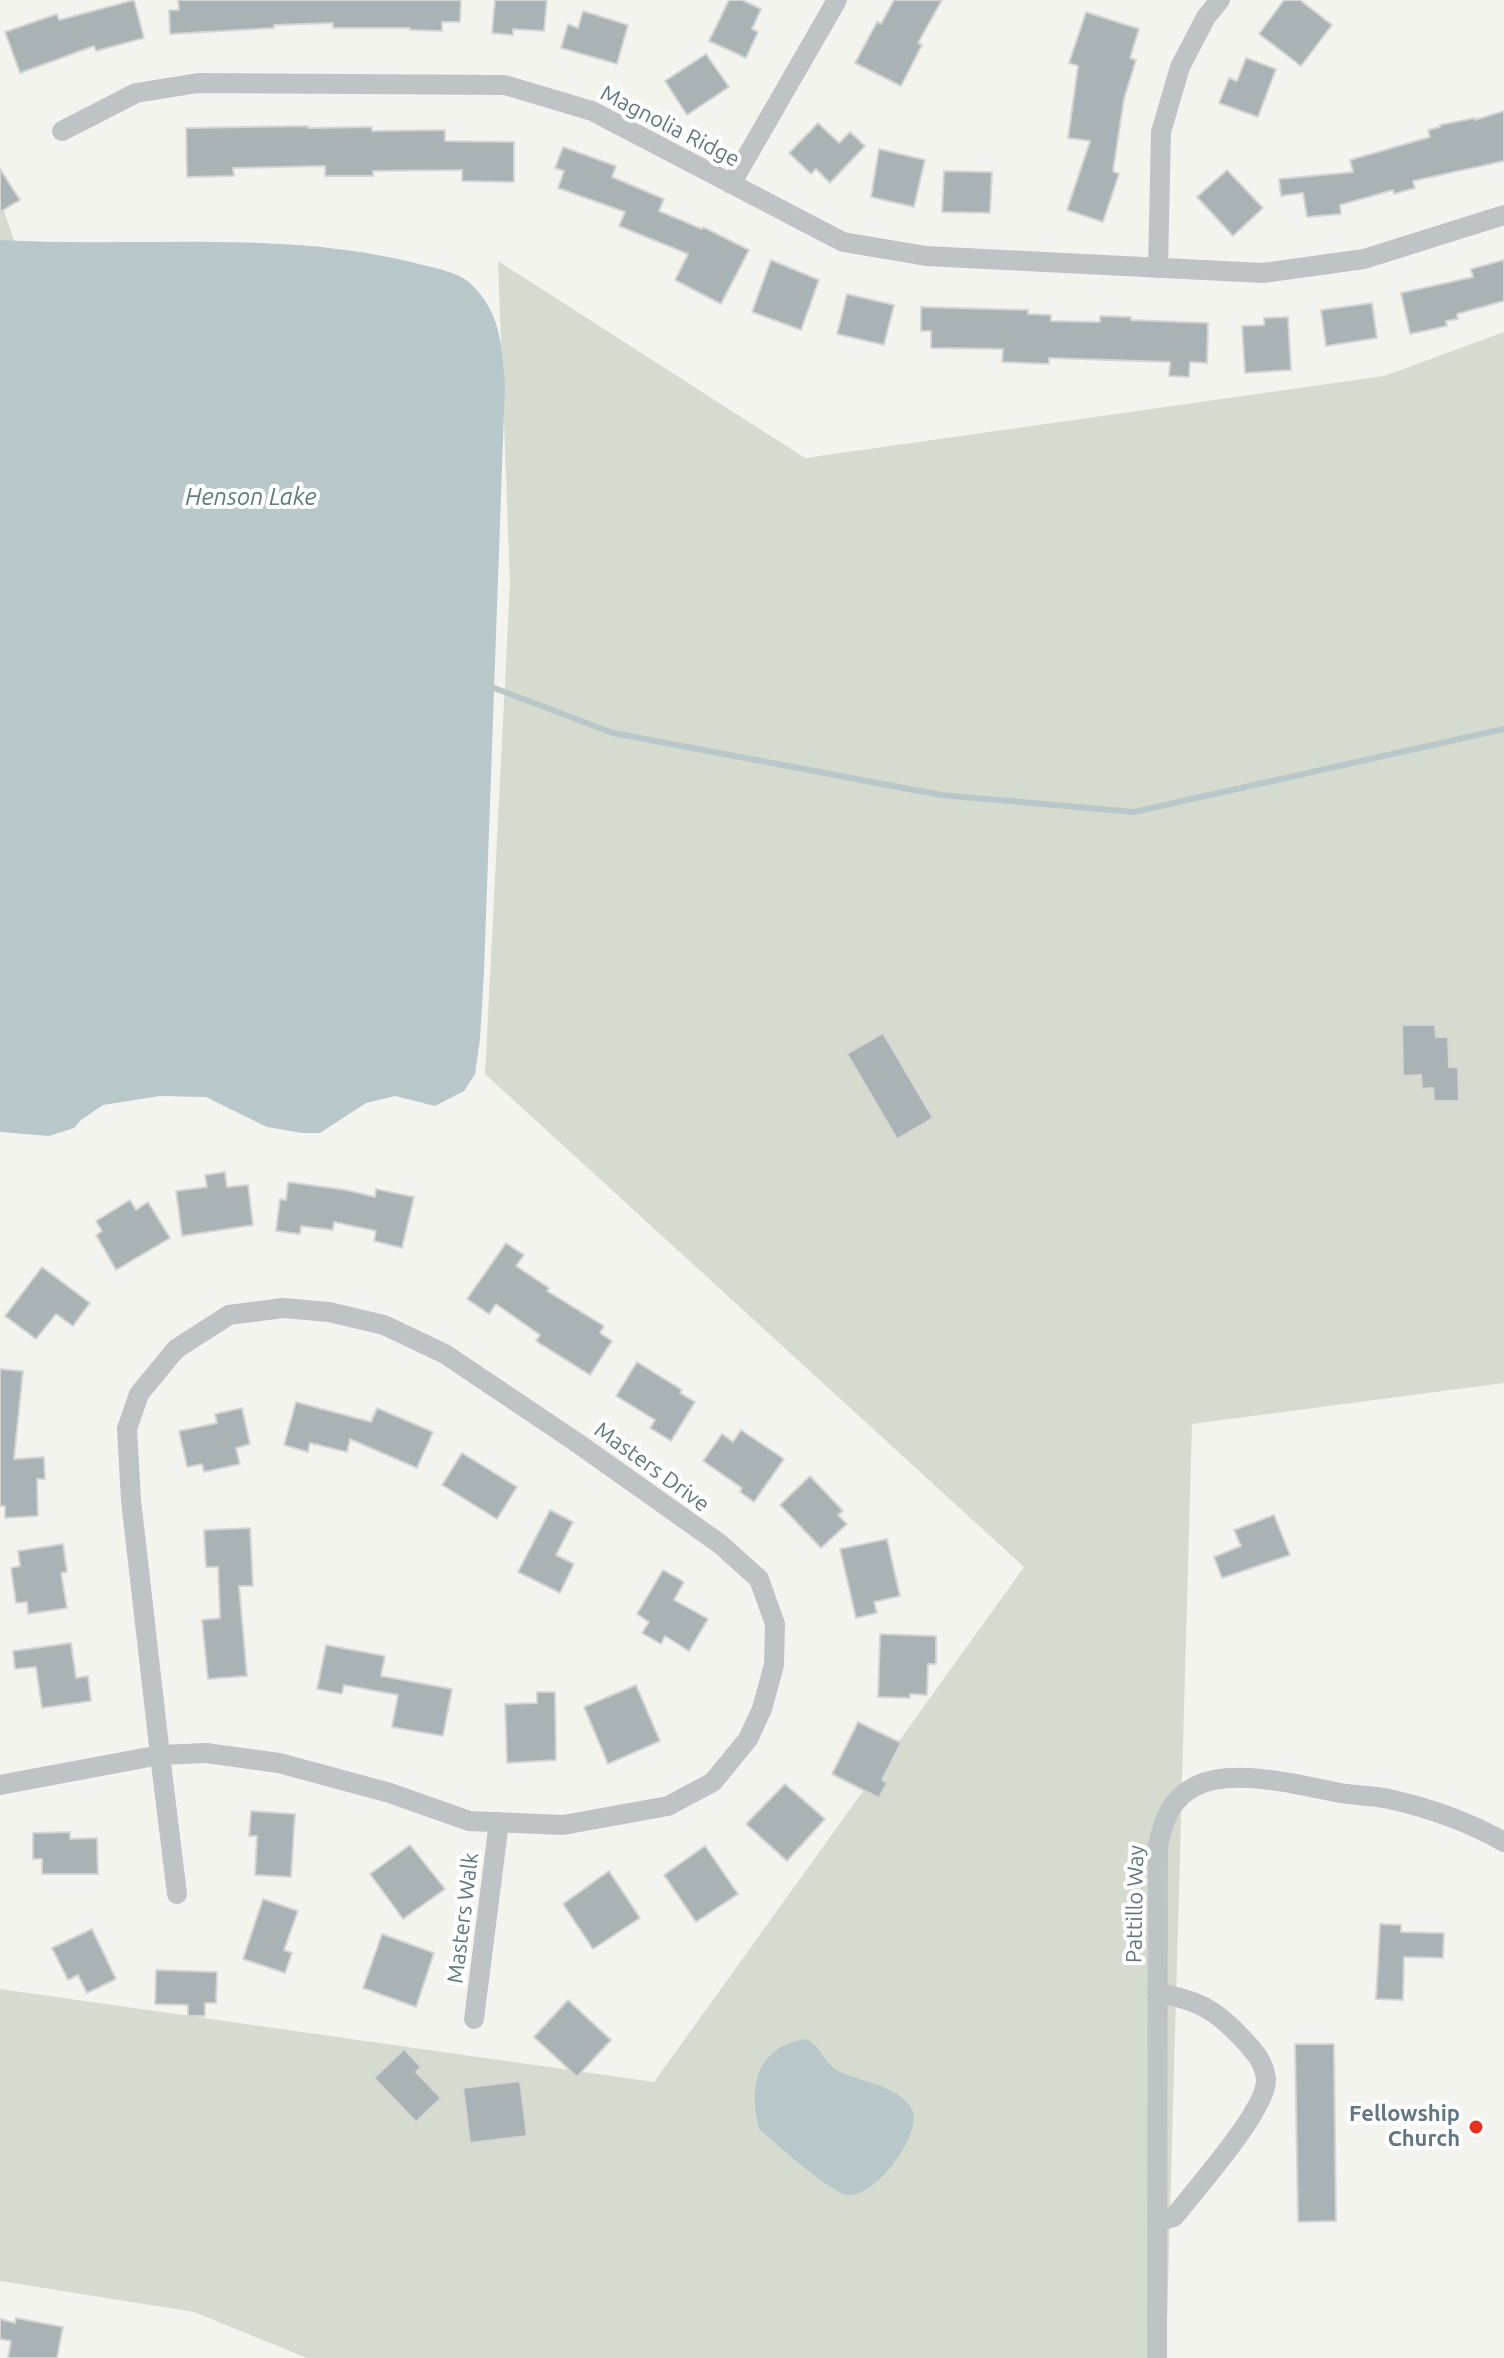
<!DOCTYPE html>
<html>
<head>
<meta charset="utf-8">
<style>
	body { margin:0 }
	canvas { display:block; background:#f4f4ef }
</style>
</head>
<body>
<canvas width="1504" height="2358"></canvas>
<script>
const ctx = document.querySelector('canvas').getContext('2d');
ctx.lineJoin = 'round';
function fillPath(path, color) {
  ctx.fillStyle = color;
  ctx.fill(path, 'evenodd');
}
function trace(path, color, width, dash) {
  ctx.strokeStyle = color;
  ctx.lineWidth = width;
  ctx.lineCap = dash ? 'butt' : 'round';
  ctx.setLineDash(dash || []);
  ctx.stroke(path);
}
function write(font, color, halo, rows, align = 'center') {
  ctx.font = font + ' Ubuntu,sans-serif';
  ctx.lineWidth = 8;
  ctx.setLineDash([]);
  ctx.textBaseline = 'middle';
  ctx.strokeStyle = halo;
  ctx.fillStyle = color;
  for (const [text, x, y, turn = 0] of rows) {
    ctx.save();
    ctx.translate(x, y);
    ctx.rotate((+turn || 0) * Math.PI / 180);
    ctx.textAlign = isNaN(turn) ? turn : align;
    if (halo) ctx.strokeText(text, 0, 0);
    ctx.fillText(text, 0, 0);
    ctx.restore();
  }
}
const green = new Path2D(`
	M0,199L17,249L0,256Z
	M498,261L805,458L1384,376L1504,332V1383L1192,1424L1166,2358H307L194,2312L0,2281V1989L654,2082L1024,1567L485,1074L510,584Z`);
const water = new Path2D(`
	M0,240C139,248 283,229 419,264C434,268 458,272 470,283C501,312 501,344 505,383L484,971L480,1039L475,1074L464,1091L435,1106L395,1096L366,1103L320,1133H302L267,1127L206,1097L160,1096L103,1105L81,1120L74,1128L49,1136L0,1132Z
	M806,2039C822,2046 824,2065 840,2072C862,2082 898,2086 911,2108C926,2131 872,2204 844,2194C824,2187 778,2145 760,2130C747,2088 757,2046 806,2039Z`);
const stream = new Path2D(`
	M494,688L613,733L941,795L1134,812L1504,729`);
const building = new Path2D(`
	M134,0L144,38L96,51L94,46L20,73L5,32L57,14L59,20Z
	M178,0H461L460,22H442V31L410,30V28H333V23L274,25V28L170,34L169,10H179Z
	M495,0H547L544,31L513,29V35L492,33Z
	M729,0H742L761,9L752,29L758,32L746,58L709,41Z
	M894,0H942L918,43L922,45L901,86L855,63L877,22L881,24Z
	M1284,0H1300L1332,25L1301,66L1259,34Z
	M583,11L628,25L617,64L561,48L568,24L578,28Z
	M1086,12L1139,29L1130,58L1136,60L1124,99L1113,171L1119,174L1103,222L1067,210L1090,141L1068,138L1078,66L1069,63Z
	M706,54L729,87L687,115L665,81Z
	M1246,58L1276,69L1258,117L1219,103L1229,78L1237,81Z
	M1504,111V161L1413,181L1415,188L1394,194L1393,190L1340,205L1341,214L1307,217L1303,193L1281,196L1279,179L1353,172L1350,160L1430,137L1428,130L1440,127V125L1475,118V120Z
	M818,123L839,143L850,132L865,146L830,183L816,169L811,174L789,153Z
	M308,126V128L372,127V131L445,130V141L514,142V182L462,181V170L373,171V176H325V166L233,168L234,176L187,177L186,128Z
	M563,147L616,166L612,177L664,199L659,211L702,229L703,227L749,250L721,304L675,280L688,254L619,226L625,212L558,188L564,171L555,168Z
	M879,149L925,160L914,207L871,197Z
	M0,169L20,200L0,212Z
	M1227,170L1263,208L1233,236L1197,197Z
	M944,171L992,172L990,213L942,212Z
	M771,260L819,280L801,330L752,312Z
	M1504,260V301L1457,314L1458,319L1446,321L1447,326L1410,334L1401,293L1473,277L1471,269Z
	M847,294L894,305L884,345L837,334Z
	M1372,303L1377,338L1326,346L1321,310Z
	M921,307L1028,310V314L1051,315V321L1100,322V316L1131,317V320L1208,323L1207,363L1190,362L1189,377L1169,376L1170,362L1049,358V364L1002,362L1003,349L931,348V331H921Z
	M1288,317L1291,370L1245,373L1242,326L1264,325V318Z
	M1402,1025H1435L1436,1037H1448L1449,1067H1458L1459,1101H1434L1433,1088L1422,1089L1421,1075L1403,1076Z
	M883,1033L933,1118L897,1139L847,1054Z
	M225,1172L227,1187L248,1185L253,1225L182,1236L176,1191L207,1187L205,1175Z
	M288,1182L346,1190L375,1197L376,1189L414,1197L402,1248L374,1241L376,1231L334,1222L333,1230L301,1226L300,1234L276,1231L280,1199L286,1200Z
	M130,1200L136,1210L148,1202L170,1238L116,1270L96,1235L102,1231L96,1221Z
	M506,1243L524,1255L516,1266L549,1288L547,1291L604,1326L600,1333L612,1341L590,1375L536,1341L540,1335L496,1304L489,1314L467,1299Z
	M42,1267L90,1303L73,1326L56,1314L36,1339L5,1316Z
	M637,1362L682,1390L680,1393L695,1402L671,1441L650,1428L655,1420L616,1396Z
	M0,1369L23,1371L14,1459L44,1457L45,1479H37L38,1516L5,1518V1506H0Z
	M296,1402L371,1422L377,1408L433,1432L417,1468L350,1439L347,1452L310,1443L308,1452L284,1445Z
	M242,1408L250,1444L236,1448L240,1464L204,1472L202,1464L187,1467L179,1431L217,1423L215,1414Z
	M741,1430L784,1459L754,1502L740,1492L742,1488L703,1461L722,1434L733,1442Z
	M462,1453L517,1487L497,1519L442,1485Z
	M810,1476L843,1511L838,1515L847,1524L821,1548L780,1505Z
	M550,1510L573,1522L556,1555L574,1564L560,1593L518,1572Z
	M1274,1515L1290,1555L1222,1578L1214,1557L1241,1546L1234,1530Z
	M250,1528L253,1586H239L247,1676L208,1679L202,1620L220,1618L218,1567H206L204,1530Z
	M887,1539L900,1596L874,1602L877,1613L856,1618L840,1549Z
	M63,1544L67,1572L61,1573L67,1608L28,1614L27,1602L16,1603L11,1568L20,1566L18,1551Z
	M663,1570L684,1582L674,1600L708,1619L689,1651L665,1636L661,1644L642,1633L649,1622L637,1614Z
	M880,1634L936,1636V1664H928L927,1695L910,1694V1698L878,1697Z
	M71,1643L76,1678L88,1676L91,1701L42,1708L36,1667L15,1669L13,1651Z
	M326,1645L385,1656L381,1676L452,1689L443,1736L392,1727L398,1695L344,1685L342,1694L317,1689Z
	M636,1685L660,1741L608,1764L584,1707Z
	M537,1692H555L556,1760L507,1763L505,1704L537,1703Z
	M858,1722L901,1743L882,1780L887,1783L879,1798L832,1774Z
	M785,1784L825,1819L787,1861L746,1824Z
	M251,1811L295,1814L291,1877L255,1875L257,1836H249Z
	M70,1832V1839L97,1838L98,1874H42V1859H33V1833Z
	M410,1845L445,1889L403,1919L370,1874Z
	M705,1846L738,1894L696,1922L664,1875Z
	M609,1871L640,1918L593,1949L563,1904Z
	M263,1899L298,1911L284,1950L292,1953L285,1973L243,1959Z
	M1380,1924L1401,1925V1932L1444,1933L1443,1958L1404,1957L1403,2000L1376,1999Z
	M92,1929L116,1979L87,1993L78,1975L68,1980L52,1948Z
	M382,1934L434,1953L416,2007L363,1988Z
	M156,1970L217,1972L216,2003H205V2016H188V2005L155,2004Z
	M568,2000L611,2040L577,2077L534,2037Z
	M1295,2044H1334L1336,2221L1298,2222Z
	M404,2049L421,2067L416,2072L441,2098L416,2122L374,2078Z
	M520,2081L527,2136L470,2143L463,2088Z
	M16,2318L63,2327L57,2358H8L11,2341L0,2339V2319L15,2323Z`);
const minor = new Path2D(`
	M62,131L136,93L198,83L505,85L592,111L843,242L926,256L1263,273L1364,259L1504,215
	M731,184L837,0
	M1158,268L1161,132L1180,67L1206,17L1220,0
	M0,1785L160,1755L206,1753L279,1763L390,1793L469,1821L563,1825L668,1806L713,1782L748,1739L762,1709L774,1665L775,1624L759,1579L720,1544L576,1442L445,1354L384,1325L329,1312L283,1308L229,1315L176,1349L139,1394L127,1429L131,1500L160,1755L177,1894
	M474,2019L499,1822
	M1157,2221L1174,2217C1194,2191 1268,2109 1266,2079C1264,2061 1254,2051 1242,2038C1213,2007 1197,2001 1157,1992
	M1157,2358L1158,1845C1164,1819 1171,1798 1196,1786C1231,1768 1297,1784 1335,1792C1353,1796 1371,1795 1389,1799C1429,1808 1469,1822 1504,1842`);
const markers = [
	[1476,2127,8,"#ea3119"]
];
const streetNames = [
	["Magnolia Ridge",670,126,27],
	["Masters Drive",652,1467,36],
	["Pattillo Way",1135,1904,-89],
	["Masters Walk",463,1918,-83]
];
const poiNames = [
	["Fellowship",1460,2114],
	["Church",1460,2139]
];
const waterNames = [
	["Henson Lake",251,497]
];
fillPath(green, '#d6dbd0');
fillPath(water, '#b8c7ca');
trace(stream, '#b8c7ca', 6);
fillPath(building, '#a9b3b6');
trace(building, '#d5d5d2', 2);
trace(minor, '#bec4c6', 20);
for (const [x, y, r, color] of markers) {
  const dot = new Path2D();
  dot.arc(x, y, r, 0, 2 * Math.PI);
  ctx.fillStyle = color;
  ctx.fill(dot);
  trace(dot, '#fff', 3);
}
write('22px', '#617782', '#fff', streetNames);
write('bold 22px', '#617782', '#fff', poiNames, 'right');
write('italic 24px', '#5d7b80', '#fff', waterNames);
</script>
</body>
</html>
